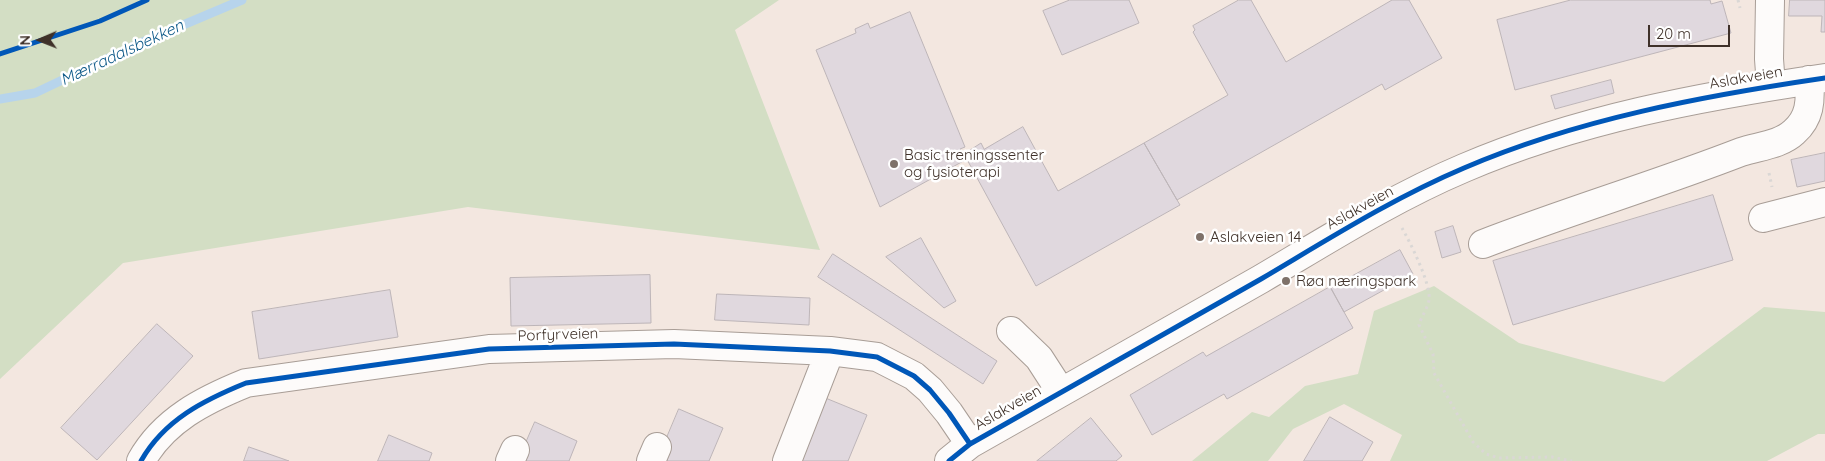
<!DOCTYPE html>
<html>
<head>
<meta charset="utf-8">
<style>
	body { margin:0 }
	#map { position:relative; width:1825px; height:461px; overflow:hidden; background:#f3e7e0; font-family:Quicksand,sans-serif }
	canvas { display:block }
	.north { position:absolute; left:15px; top:15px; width:50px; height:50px; -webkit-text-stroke:4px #fff; paint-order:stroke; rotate:269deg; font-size:14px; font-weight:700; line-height:20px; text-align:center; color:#3f3129 }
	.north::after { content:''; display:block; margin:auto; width:18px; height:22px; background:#3f3129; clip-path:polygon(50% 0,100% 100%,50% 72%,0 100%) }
	.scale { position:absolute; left:1648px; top:25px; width:82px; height:22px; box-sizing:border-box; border:2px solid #3f3129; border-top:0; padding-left:6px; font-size:15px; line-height:18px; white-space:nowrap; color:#3f3129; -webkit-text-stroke:4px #fff; paint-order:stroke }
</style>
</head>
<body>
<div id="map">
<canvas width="1825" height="461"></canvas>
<div class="north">N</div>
<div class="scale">20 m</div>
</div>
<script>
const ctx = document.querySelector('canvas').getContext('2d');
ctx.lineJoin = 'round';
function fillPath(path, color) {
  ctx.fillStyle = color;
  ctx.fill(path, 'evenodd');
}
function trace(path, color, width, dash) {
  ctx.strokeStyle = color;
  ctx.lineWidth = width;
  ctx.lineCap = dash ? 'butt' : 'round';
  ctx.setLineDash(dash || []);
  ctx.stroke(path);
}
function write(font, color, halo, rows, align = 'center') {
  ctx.font = font + ' Quicksand,sans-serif';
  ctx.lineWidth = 5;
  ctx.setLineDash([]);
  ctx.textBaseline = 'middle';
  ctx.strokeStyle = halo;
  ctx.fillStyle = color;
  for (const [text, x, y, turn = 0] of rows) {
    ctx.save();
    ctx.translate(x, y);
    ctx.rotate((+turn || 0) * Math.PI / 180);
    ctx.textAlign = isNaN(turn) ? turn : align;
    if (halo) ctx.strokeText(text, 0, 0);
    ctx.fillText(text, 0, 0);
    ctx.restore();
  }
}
const green = new Path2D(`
	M0,0H779L735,30L820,250L468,207L123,263L0,379Z
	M1434,286L1519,343L1664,382L1764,307L1825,312V434H1818L1767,461H1390L1402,435L1344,404L1293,429L1268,461H1192L1252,412L1269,417L1305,386L1358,374L1374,311Z`);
const stream = new Path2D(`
	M0,99L35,93L138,44L242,0`);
const building = new Path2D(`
	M1070,0H1129L1139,23L1062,55L1043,11Z
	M1239,0H1251L1286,62L1392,0H1409L1442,58L1385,90L1382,84L1177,200L1144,143L1228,95L1193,32L1195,30L1193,26Z
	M1571,0H1710L1711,4L1722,1L1731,33L1515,90L1497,20Z
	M1790,0H1825V32H1821L1822,16H1789Z
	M910,12L965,147L960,149L967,159L880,207L816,50L856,33L855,29L868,23L870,28Z
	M1611,80L1614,93L1555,109L1551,96Z
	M1023,127L1058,191L1144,143L1180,205L1036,286L964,154L981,143L984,149Z
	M1825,153V181L1797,187L1791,160Z
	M1713,195L1733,260L1513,325L1493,261Z
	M1453,226L1461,252L1442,258L1435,232Z
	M921,238L956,301L944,308L886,257Z
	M1400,250L1413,274L1344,312L1331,288Z
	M833,254L997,361L983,384L818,277Z
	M650,275L651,323L511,326L510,278Z
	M1330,287L1353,328L1227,399L1224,394L1152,435L1130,395L1203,352L1206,356Z
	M390,290L398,337L259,359L252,312Z
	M717,294L810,298L809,325L715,320Z
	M157,324L193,356L97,460L61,428Z
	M823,397L867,415L848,461H797Z
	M679,409L723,428L709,461H657Z
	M1330,417L1373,442L1362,461H1304Z
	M1091,418L1122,456L1116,461H1037Z
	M535,422L577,441L569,461H518Z
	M389,435L432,453L429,461H378Z
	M249,447L289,461H244Z`);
const path = new Path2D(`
	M1738,0L1740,8
	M1769,173L1772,187
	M1402,228C1410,242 1431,284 1429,299C1429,306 1421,317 1419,325L1433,354L1434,373L1473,442L1486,454L1499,458L1552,457L1572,461`);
const minor = new Path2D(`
	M1770,0L1769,59L1771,86
	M1763,218L1825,202
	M1483,244C1568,211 1656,185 1741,152C1759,146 1780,145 1794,132C1810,118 1811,101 1809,80
	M1011,331L1039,358L1061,392
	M141,461C164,420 204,400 246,383L489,349L674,344L830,351L877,357L914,376L930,390L949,413L970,444
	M510,461L515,450
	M651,461L657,447
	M787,461L830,351
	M949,461L970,444C1067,389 1164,334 1261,279C1327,240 1393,198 1464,168C1578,119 1703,96 1825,78`);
const cycleway = new Path2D(`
	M0,54L100,21L147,0
	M141,461C164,420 204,400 246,383L489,349L674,344L830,351L877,357L914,376L930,390L949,413L970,444
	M949,461L970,444C1067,389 1164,334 1261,279C1327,240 1393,198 1464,168C1578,119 1703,96 1825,78`);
const markers = [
	[894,164,5,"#7e7169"],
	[1200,237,5,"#7e7169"],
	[1286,281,5,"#7e7169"]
];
const streetNames = [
	["Aslakveien",1746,78,-10],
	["Aslakveien",1360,208,-29],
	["Porfyrveien",558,335,-2],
	["Aslakveien",1008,408,-30]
];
const poiNames = [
	["Basic treningssenter",904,155],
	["og fysioterapi",904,172],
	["Aslakveien 14",1210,237],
	["Røa næringspark",1296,281]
];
const waterNames = [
	["Mærradalsbekken",122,53,-25]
];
fillPath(green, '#d3dec4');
trace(stream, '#b7d4ec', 9);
fillPath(building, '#e0d8de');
trace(building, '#bdb5b8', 1);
trace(minor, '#a89d96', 30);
trace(path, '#dad7d5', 3, [2.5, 4]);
trace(minor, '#fdfbfa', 28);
trace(cycleway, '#0057b8', 5);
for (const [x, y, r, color] of markers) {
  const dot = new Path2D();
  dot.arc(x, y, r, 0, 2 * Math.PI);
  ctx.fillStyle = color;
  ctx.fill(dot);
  trace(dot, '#fff', 2);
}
write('15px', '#3f3129', '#fff', streetNames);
write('15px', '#3f3129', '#fff', poiNames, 'left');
write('italic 16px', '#0d5988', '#fff', waterNames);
</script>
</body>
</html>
